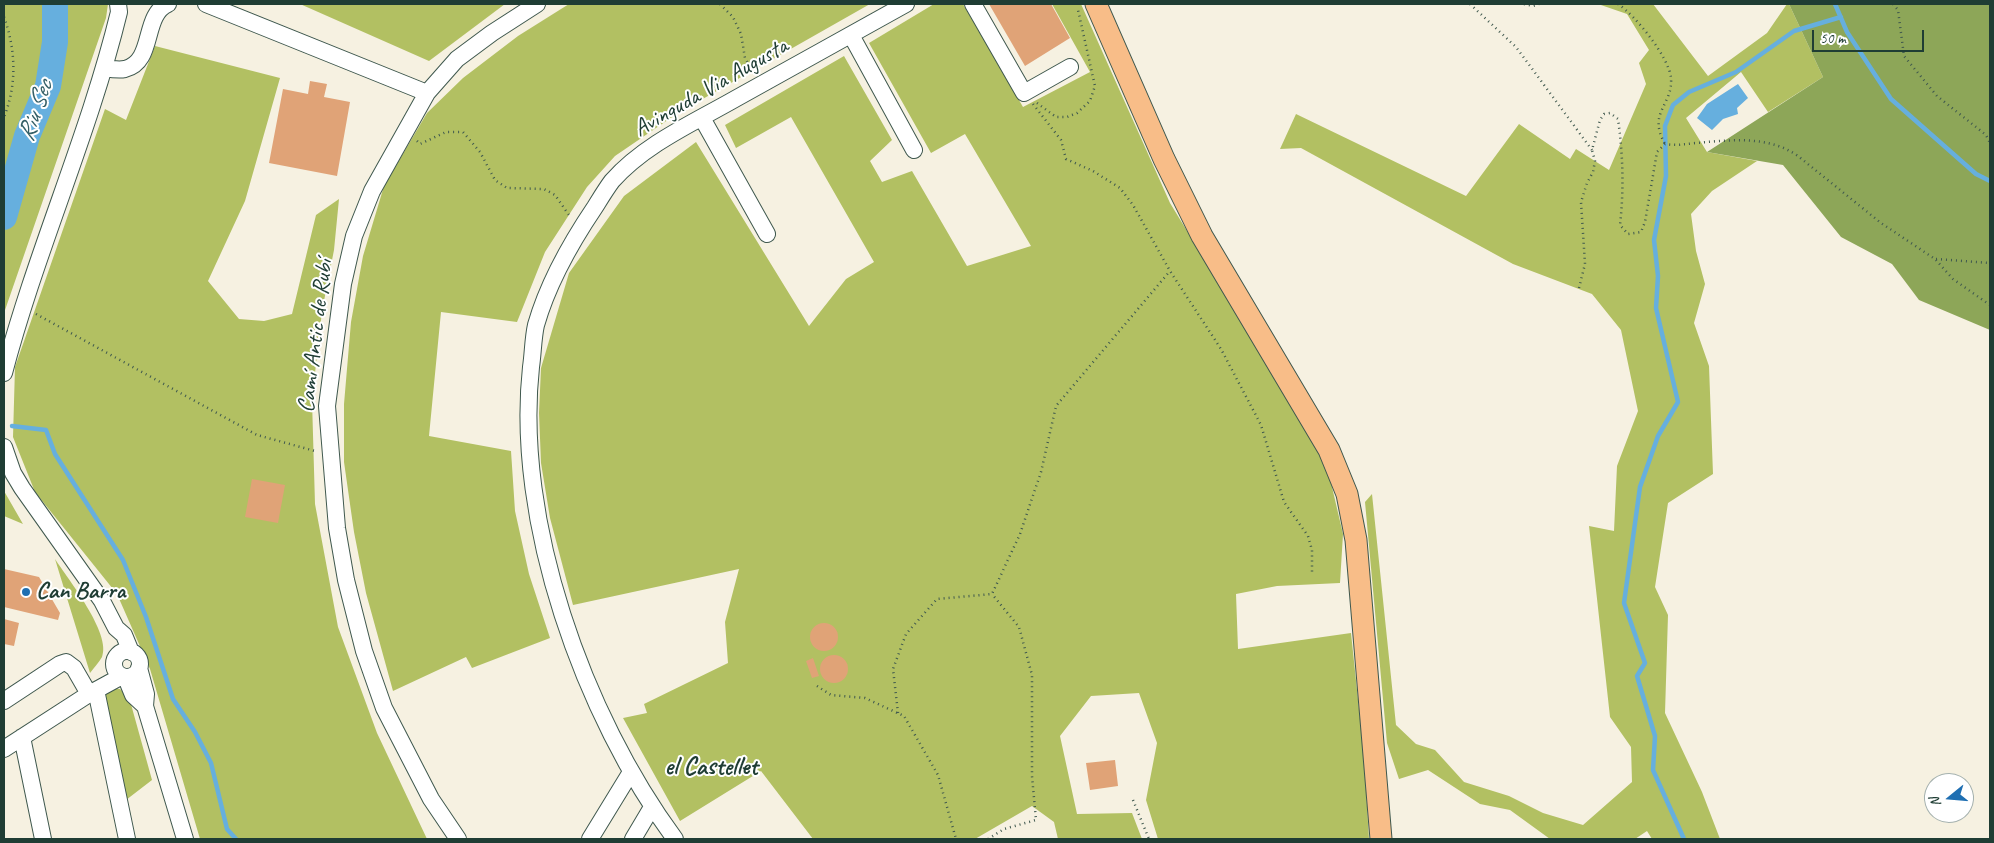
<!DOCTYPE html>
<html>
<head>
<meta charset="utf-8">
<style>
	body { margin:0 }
	#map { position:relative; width:1994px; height:843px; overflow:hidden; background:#f6f1e1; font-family:Caveat,sans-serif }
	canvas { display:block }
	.frame { position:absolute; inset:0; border:5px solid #1f3d34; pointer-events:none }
	.north { position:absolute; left:1924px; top:773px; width:50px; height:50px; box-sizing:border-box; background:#fff; border:1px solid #a5b1ae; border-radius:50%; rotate:253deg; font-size:14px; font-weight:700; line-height:20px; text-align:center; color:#1f3d34 }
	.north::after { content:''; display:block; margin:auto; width:18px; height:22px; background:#1f6fb2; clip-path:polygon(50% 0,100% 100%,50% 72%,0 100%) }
	.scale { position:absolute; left:1812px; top:30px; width:112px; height:22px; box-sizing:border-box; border:2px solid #1f3d34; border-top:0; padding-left:6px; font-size:15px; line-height:18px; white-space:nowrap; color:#1f3d34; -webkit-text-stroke:4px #fff; paint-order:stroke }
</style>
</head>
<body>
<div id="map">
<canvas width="1994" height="843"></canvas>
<div class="frame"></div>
<div class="north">N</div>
<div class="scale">50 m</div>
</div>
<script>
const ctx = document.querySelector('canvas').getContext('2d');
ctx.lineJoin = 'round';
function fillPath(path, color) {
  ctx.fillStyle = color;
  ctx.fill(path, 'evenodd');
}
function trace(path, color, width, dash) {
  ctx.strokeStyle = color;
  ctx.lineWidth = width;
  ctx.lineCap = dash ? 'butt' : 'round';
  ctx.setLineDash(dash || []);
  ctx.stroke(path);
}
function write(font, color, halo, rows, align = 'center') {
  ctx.font = font + ' Caveat,sans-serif';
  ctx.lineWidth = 4;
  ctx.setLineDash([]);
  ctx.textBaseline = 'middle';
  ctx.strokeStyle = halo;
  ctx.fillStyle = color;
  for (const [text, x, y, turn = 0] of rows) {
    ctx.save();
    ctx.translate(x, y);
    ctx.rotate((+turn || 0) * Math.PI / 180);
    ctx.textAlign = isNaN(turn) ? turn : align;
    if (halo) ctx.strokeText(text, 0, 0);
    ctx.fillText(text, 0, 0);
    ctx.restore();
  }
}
const green = new Path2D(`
	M4,4H108L106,18L4,313Z
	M300,4H299H505L429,61Z
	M569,4H870L678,113L615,156L587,187L545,252L517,322L441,312L429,436L511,451L515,511L529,574L550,638L472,668L466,657L393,691L366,593L354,532L344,462V404L351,322L363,256L384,186L427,113L463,78L518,36Z
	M934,4H963L1023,107L1090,72L1052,4H1081L1170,203L1284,390L1328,470L1343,534L1340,583L1277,586L1236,594L1238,649L1351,633L1364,757L1369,839H1158L1146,800L1157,743L1139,693L1091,696L1060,736L1077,814L1132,813L1142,839H1058L1054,822L1032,806L975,839H813L761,771L680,821L623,718L647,713L644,704L728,663L725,622L739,569L573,605L550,518L541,463L539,413L541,368L569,273L624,196L696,142L809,326L846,279L874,262L791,117L736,148L725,125L844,56L892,140L870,161L882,182L912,171L967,266L1031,246L965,134L931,153L869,43Z
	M1598,4H1653L1708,76L1767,33L1787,4H1789L1823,77L1768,112L1741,72L1686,118L1707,152L1757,161L1712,191L1691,214L1696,251L1705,284L1694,323L1709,366L1713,474L1668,503L1655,587L1668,615L1665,713L1702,792L1720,839H1652L1647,831L1635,839H1550L1510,810L1480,804L1428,770L1399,779L1387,743L1365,502L1372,494L1396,725L1416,744L1435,750L1464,782L1509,796L1543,813L1583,825L1632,782L1631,747L1610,717L1589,526L1614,531L1617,466L1638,411L1621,330L1592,294L1513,264L1301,148L1280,149L1296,114L1466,196L1519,124L1570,159L1576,149L1609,170L1646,84L1639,63L1649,50L1627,14Z
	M155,46L280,78L245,201L208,281L239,319L264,321L292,314L316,215L339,199L334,250L322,311L312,400L315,504L338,627L377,733L427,839H200L150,669L117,594L35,492L13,437L15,367L105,109L126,120Z
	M4,491L23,524L4,516Z
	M55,559C68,579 112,634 102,657C99,662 94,668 90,673Z
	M114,689H120L129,697L152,780L126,800L104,700L107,692Z`);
const forest = new Path2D(`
	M1789,4H1990V330L1919,300L1892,264L1841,237L1783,165L1707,152L1823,77Z`);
const water = new Path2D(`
	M1738,84L1748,98L1737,108L1738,114L1723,119L1712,130L1697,118L1707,104Z`);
const stream = new Path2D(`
	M1835,4L1847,32L1891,99L1976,174L1990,181
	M12,426L46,430L55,454L123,560L146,617L173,699L195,732L211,763L227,829L236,839
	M1684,839L1653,770L1655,736L1637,676L1645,663L1624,603L1640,487L1658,436L1678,402L1656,308L1658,276L1654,240L1666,176L1665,126L1673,105L1689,92L1736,72L1794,31L1841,17`);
const river = new Path2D(`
	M4,217L27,136L48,86L55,42V4`);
const building = new Path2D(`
	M989,4H1051L1070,38L1025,66Z
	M310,81L327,84L324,97L350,102L337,176L269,163L283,89L308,94Z
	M252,479L285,485L278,523L245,517Z
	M4,569L39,577L60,613L58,620L4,607Z
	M4,619L19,623L14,646L4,644Z
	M810 637a14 14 0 1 1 28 0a14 14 0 1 1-28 0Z
	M820 669a14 14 0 1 1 28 0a14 14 0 1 1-28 0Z
	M813,658L819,676L812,678L806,661Z
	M1115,760L1118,786L1090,790L1086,763Z`);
const path = new Path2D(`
	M720,4L733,17L741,34L745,58L753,72
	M1470,4L1516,47L1592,150
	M1524,4L1533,6L1539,4
	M1618,4C1635,15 1669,57 1671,78C1673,106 1647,112 1665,144
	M1893,4L1898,10L1904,56L1937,96L1986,135L1990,143
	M4,17C16,50 17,85 4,117
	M1037,103L1056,117H1067L1077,113L1090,101L1095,86L1078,10
	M1033,104L1061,140L1066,159L1093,171L1120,188L1133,205L1170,271L1221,349L1261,425L1284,502L1308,536L1312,550V575
	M417,141L420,144L446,132H463L480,152L495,180L507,188L544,189L555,195L571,218
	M1936,259L1990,263
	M1579,288L1585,264L1581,202L1587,183L1593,172L1595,161L1592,150L1600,120L1604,114L1610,113L1618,119C1623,155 1624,189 1620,225L1628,234L1641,232L1645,222L1657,152L1665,144C1676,146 1685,144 1696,143C1731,140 1768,135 1798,156L1881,223L1935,259L1953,279L1990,305
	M36,314L257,435L315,451
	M817,686L831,695L865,698L904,716L938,775L956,839
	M898,713L893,669L906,634L937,599L992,594L1020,534L1041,472L1056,406L1170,271
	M1133,800L1149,839
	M988,839L1004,829L1036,820L1032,776V675L1019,627L992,594`);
const minor = new Path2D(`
	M206,4L427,93
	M973,4L1024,93L1070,67
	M851,35L914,150
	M105,68C111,69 119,70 125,69C155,62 142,15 168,4
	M702,118L767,234
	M4,373C36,251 89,135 119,12L118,4
	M4,447L13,473L22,488L102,601L116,628L124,635L131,652
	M114 664a13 13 0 1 1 26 0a13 13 0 1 1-26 0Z
	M139,668L146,694L145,706L185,839
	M126,678L133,695L145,706
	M96,690L127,839
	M4,701L60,664L66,662L74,668L89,694
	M22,737L43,839
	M4,749L89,694L122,676
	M458,839L431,799L384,708L364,651L346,580L337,528L327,406L343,284L354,236L372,191L427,93L457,59L492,33L537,4
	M590,839L631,772
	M633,839L652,807
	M675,839C584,716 514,521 531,367C533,354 533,338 536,325C548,283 570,244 595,207C600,199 606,189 612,181C645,144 693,123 735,99C792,67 849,36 906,4`);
const major = new Path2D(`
	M1096,4L1164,159L1202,236L1329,450L1347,494L1356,540L1381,839`);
const markers = [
	[26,592,5,"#1f6fb2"]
];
const streetNames = [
	["Avinguda Via Augusta",711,88,-30],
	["Camí Antic de Rubí",316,336,-83]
];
const poiNames = [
	["Can Barra",36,592]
];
const waterNames = [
	["Riu Sec",36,111,-71]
];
const neighbourhoodNames = [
	["el Castellet",711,767]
];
fillPath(green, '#b2c062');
fillPath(forest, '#8da658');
fillPath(water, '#66afde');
trace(stream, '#66afde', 4.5);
trace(river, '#66afde', 26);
fillPath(building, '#e0a377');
trace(minor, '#3f584e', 18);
trace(major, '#3f584e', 23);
trace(path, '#3f584e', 2.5, [1, 4]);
trace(minor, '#fff', 16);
trace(major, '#f8bd88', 21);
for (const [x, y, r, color] of markers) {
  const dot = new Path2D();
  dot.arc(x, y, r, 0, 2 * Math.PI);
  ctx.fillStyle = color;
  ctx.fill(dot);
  trace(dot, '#fff', 2);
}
write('24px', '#1f3d34', '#fff', streetNames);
write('bold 24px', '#1f3d34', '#fff', poiNames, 'left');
write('italic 25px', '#345f67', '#fff', waterNames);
write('bold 25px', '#1f3d34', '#fff', neighbourhoodNames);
</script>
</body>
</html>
